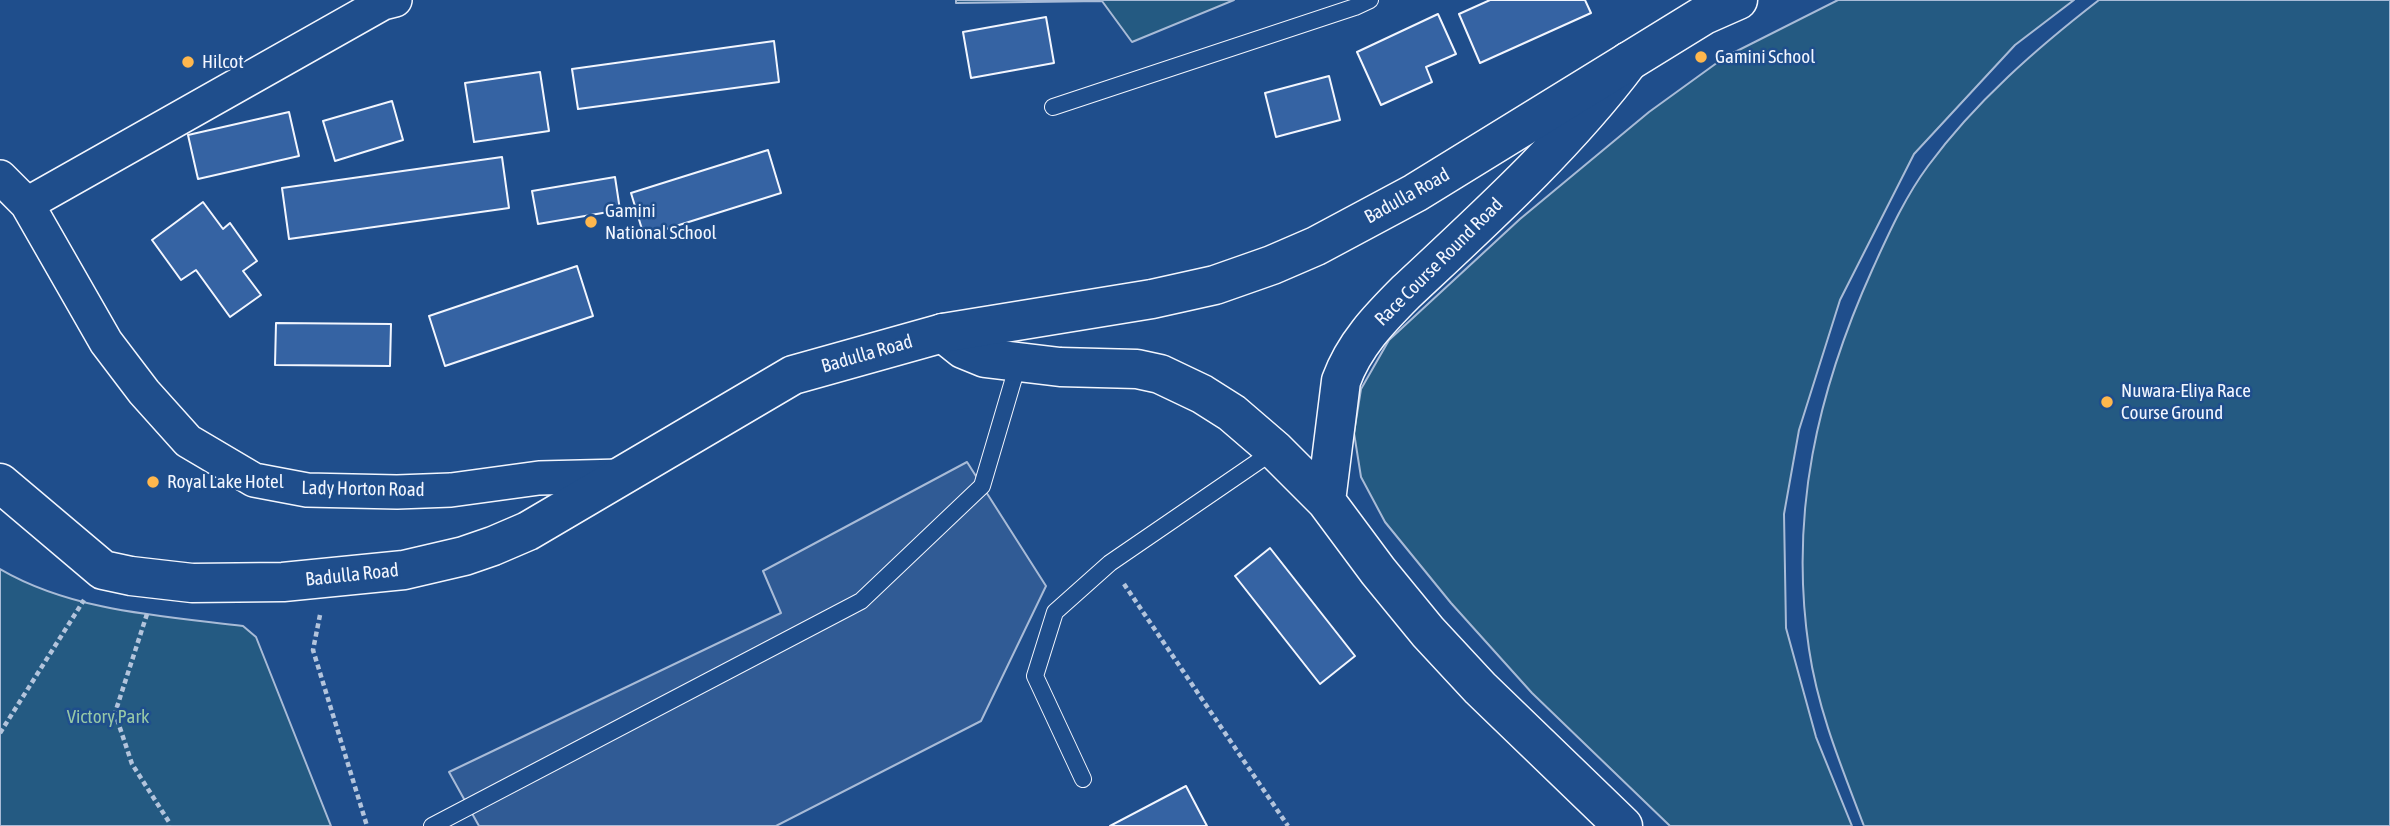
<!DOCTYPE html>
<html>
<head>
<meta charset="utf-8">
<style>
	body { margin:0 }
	canvas { display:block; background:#1f4e8c }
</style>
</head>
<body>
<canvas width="2390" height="826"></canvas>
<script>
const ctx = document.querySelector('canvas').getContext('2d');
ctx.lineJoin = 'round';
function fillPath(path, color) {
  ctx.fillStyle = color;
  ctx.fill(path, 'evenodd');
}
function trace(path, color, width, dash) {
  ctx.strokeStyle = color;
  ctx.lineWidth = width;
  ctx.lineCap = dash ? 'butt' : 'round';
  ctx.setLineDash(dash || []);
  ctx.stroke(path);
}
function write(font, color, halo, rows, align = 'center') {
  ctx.font = font + ' "Asap Condensed",sans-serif';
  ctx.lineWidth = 5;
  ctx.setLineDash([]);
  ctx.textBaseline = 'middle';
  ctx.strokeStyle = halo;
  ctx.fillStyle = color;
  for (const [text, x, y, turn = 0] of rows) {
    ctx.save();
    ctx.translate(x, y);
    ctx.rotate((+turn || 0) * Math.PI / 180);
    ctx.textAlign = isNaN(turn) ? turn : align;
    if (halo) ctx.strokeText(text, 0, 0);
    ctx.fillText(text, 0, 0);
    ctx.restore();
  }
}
const green = new Path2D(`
	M956,0H1234L1132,42L1102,1L956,3Z
	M1838,0H2074L2015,45L1914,154L1840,300L1799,430L1784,514L1786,628L1816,737L1852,826H1670L1532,693L1451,603L1385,522L1361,477L1354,433L1361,389L1389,340L1520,219L1649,112L1725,57Z
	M2099,0H2390V826H1864C1842,768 1818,711 1809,649C1789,514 1817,392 1873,268C1889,233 1905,197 1928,166C1975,102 2037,48 2099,0Z
	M0,569C72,611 161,616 243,626L256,637L331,826H0Z`);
const parking = new Path2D(`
	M967,462L1046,586L981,721L776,826H479L449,772L781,613L763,571Z`);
const building = new Path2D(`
	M1490,0H1585L1591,13L1480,63L1459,14Z
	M1438,14L1456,54L1426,67L1432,82L1381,105L1357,52Z
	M1046,17L1054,63L971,78L963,32Z
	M774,41L779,82L578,109L572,69Z
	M540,72L549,131L474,142L465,83Z
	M1329,76L1340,120L1276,137L1265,93Z
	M392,101L403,140L335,161L323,121Z
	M289,112L299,156L198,179L188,135Z
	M768,150L781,193L644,236L631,193Z
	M502,157L509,208L289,239L282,188Z
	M615,177L620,210L538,224L532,191Z
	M203,202L223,229L230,223L257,261L243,271L261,295L230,317L196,270L181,280L152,240Z
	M577,266L593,316L445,366L429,316Z
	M276,323L391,324L390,366L275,365Z
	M1270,548L1355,656L1320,684L1235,576Z
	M1186,786L1207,826H1110Z`);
const path = new Path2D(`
	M1124,584L1288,826
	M147,614L115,713L132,764L169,822V826
	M320,615L313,650L367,826
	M0,733L84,600`);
const lane = new Path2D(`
	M1053,107L1355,7L1370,0
	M1083,779L1035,676L1055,612L1110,563L1275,450
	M432,826L861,601L982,486L1018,364`);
const street = new Path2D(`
	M0,177L27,204L106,342L144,392L188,441L254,480L307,490L397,492L451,490L539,478L622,476
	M27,204L383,3L395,0`);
const primary = new Path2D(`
	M943,333L963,349L985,358L1060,367L1137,369L1160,374L1202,394L1232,413L1275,450L1326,501L1378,571L1428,632L1480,688L1623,826
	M1326,501L1341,381C1354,345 1379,319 1406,292C1483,220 1566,145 1629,61`);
const highway = new Path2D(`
	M0,483L103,570L131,576L192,583L283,582L404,570L464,556L493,546L528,531L793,375L943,333L1152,299L1215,285L1272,265L1316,246L1415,193L1704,15L1738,0`);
const markers = [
	[1701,57,7,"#ffb74d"],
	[188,62,7,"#ffb74d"],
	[591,222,7,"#ffb74d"],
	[2107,402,7,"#ffb74d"],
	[153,482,7,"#ffb74d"]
];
const poiNames = [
	["Gamini School",1715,57],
	["Hilcot",202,62],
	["Gamini",605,211],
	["National School",605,233],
	["Nuwara-Eliya Race",2121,391],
	["Course Ground",2121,413],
	["Royal Lake Hotel",167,482]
];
const streetNames = [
	["Badulla Road",1407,196,-29],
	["Race Course Round Road",1439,262,-45],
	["Badulla Road",867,354,-16],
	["Lady Horton Road",363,489,1],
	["Badulla Road",352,575,-6]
];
const parkNames = [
	["Victory Park",108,717]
];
fillPath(green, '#245a82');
trace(green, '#a8bbd7', 2);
fillPath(parking, '#305b95');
trace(parking, '#a8bbd7', 2);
fillPath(building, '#3563a3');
trace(building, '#f2f6ff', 2);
trace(lane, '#f2f6ff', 18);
trace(street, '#f2f6ff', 36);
trace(primary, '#f2f6ff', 41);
trace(highway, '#f2f6ff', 41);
trace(path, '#b3c4dc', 4.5, [5, 3.5]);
trace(lane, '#1f4e8c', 16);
trace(street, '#1f4e8c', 33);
trace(primary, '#1f4e8c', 38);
trace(highway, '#1f4e8c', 38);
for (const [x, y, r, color] of markers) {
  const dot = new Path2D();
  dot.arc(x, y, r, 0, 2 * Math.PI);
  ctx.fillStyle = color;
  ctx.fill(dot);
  trace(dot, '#1f4e8c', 2.5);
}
write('19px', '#f2f6ff', '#1f4e8c', poiNames, 'left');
write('19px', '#f2f6ff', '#1f4e8c', streetNames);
write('19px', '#97c8a6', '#1f4e8c', parkNames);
</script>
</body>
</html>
